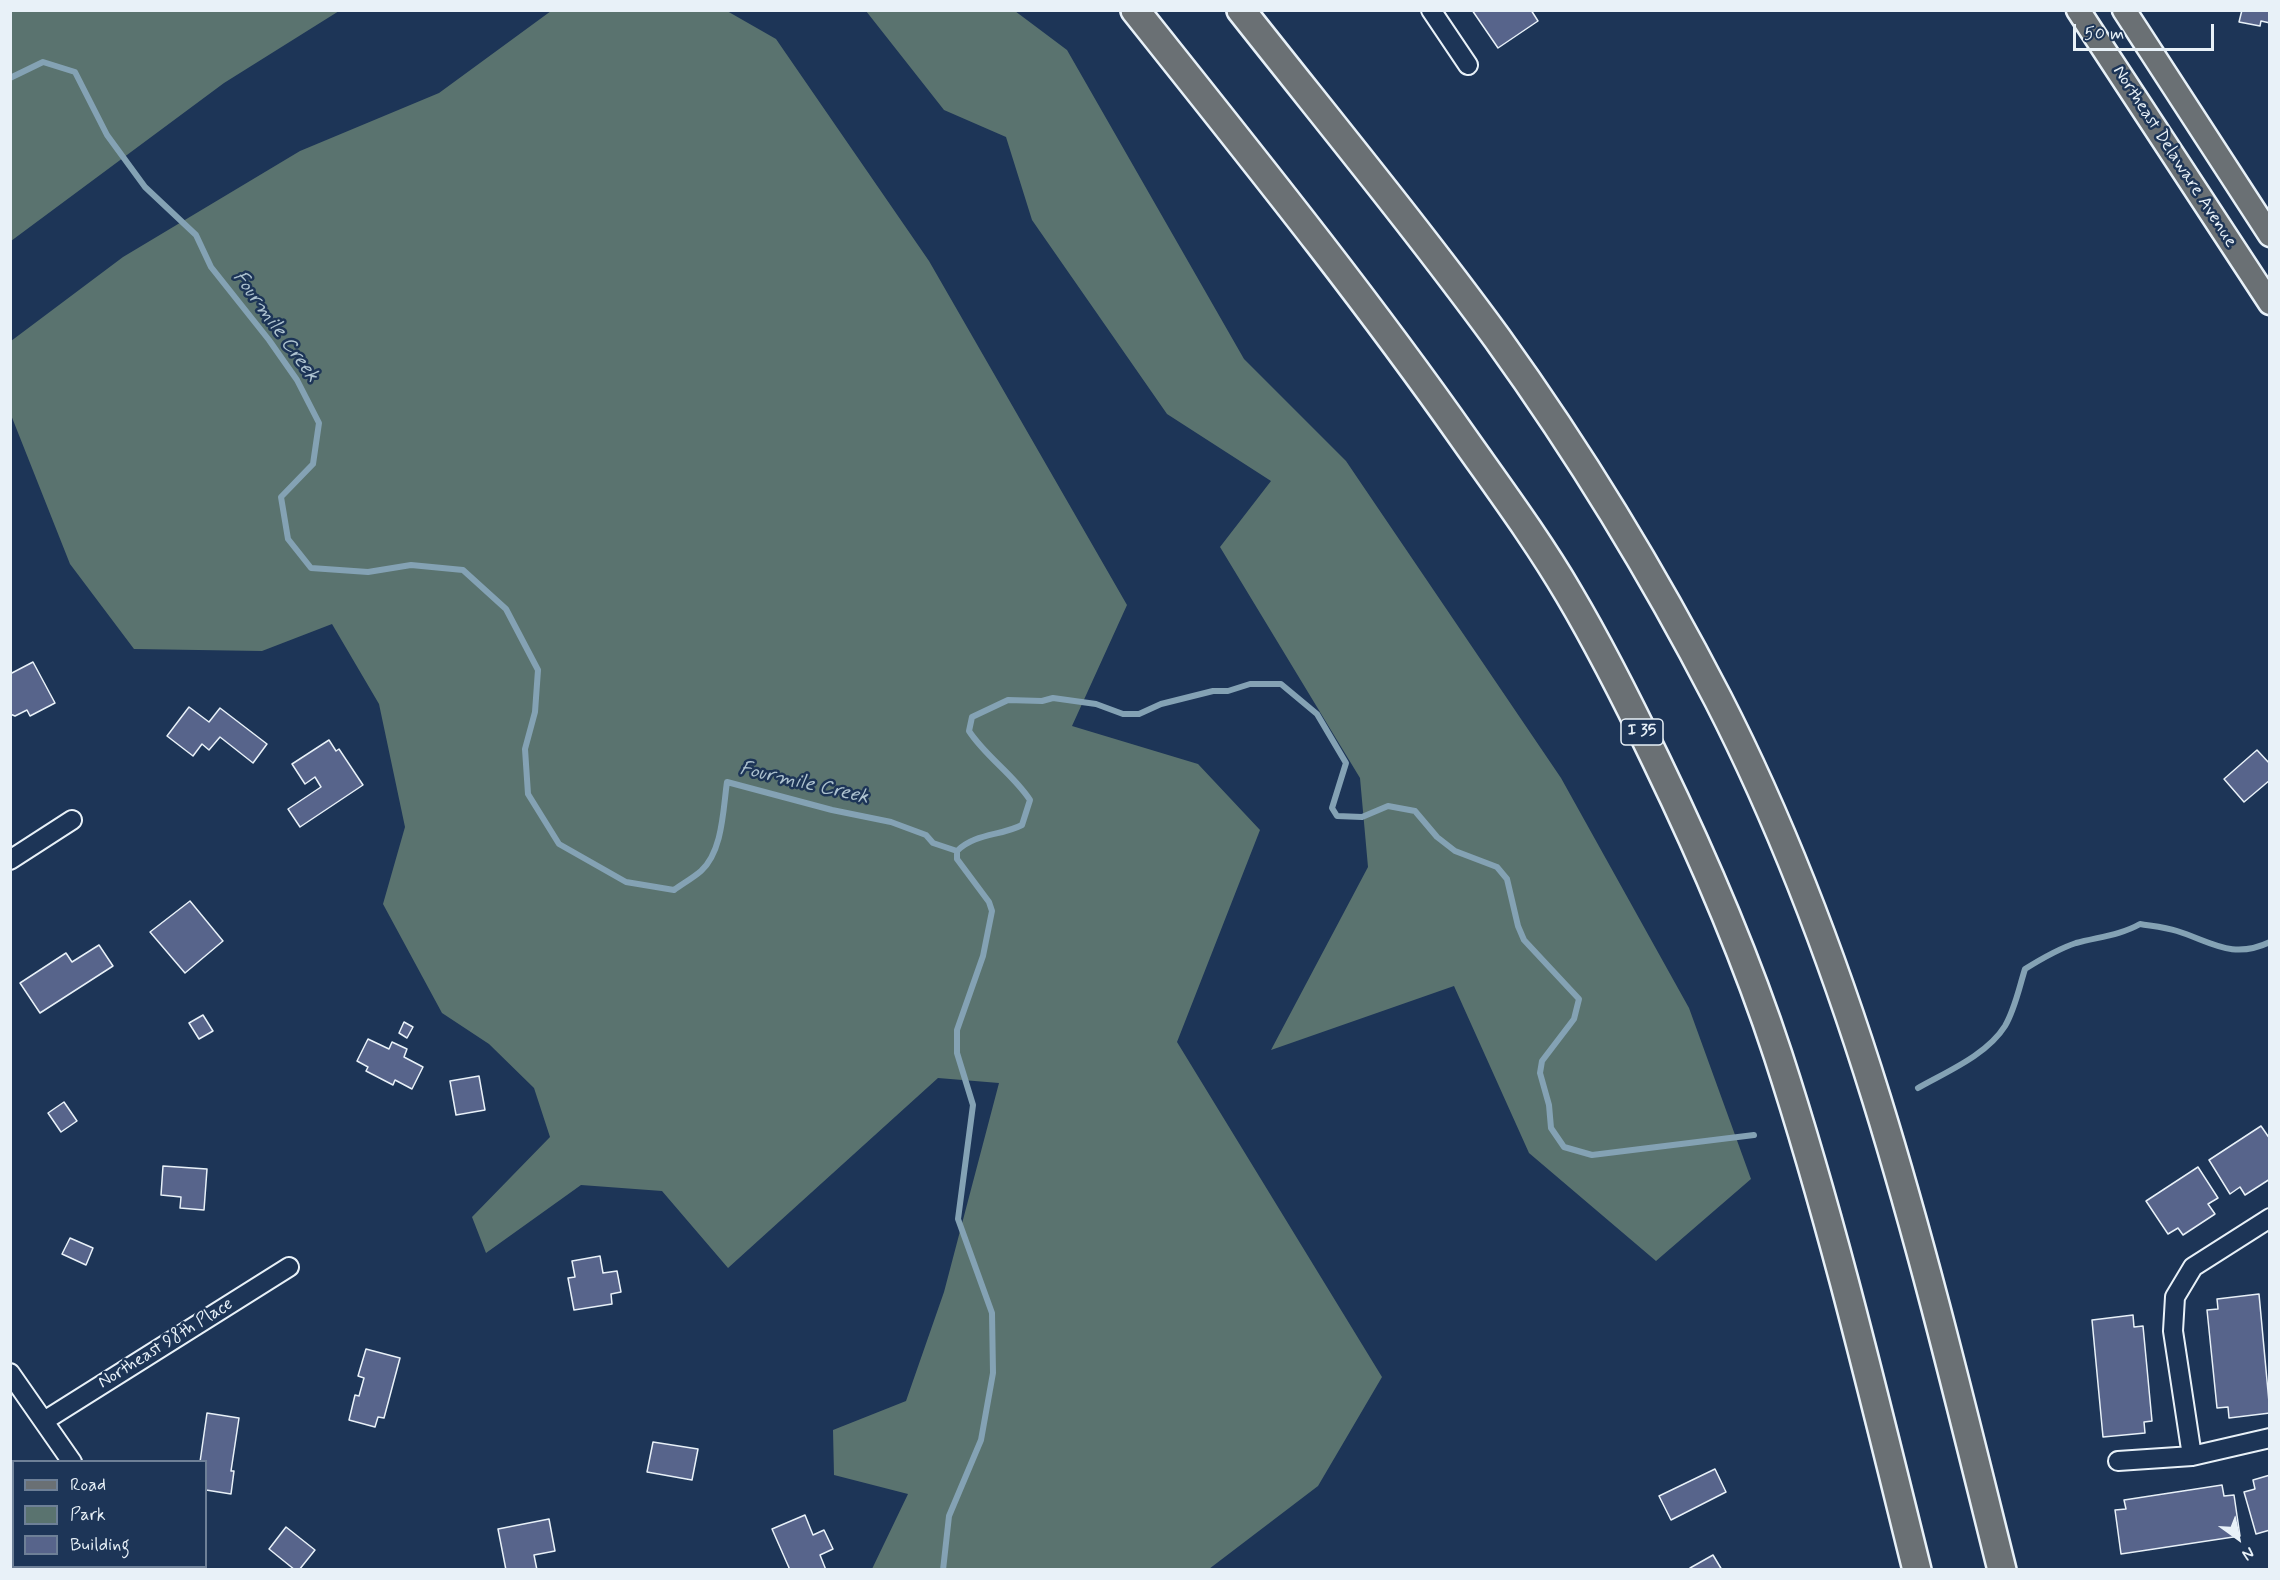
<!DOCTYPE html>
<html>
<head>
<meta charset="utf-8">
<style>
	body { margin:0 }
	#map { position:relative; width:2280px; height:1580px; overflow:hidden; background:#1d3557; font-family:Mynerve,sans-serif }
	canvas { display:block }
	.frame { position:absolute; inset:0; border:12px solid #e8f1f8; pointer-events:none }
	.legend { position:absolute; left:12px; top:1460px; width:195px; height:108px; box-sizing:border-box; background:#1d3557; border:2px solid #6e8097; margin:0; padding:8px 10px; list-style:none; font-size:18px; color:#e8f1f8 }
	.legend li { display:flex; align-items:center; gap:12px; height:30px }
	.legend b { width:30px; border:2px solid #6e8097 }
	.north { position:absolute; left:2208px; top:1508px; width:60px; height:60px; -webkit-text-stroke:4px #1d3557; paint-order:stroke; rotate:147deg; font-size:16px; font-weight:700; line-height:24px; text-align:center; color:#e8f1f8 }
	.north::after { content:''; display:block; margin:auto; width:21px; height:27px; background:#e8f1f8; clip-path:polygon(50% 0,100% 100%,50% 72%,0 100%) }
	.scale { position:absolute; left:2073px; top:24px; width:141px; height:27px; box-sizing:border-box; border:3px solid #e8f1f8; border-top:0; padding-left:8px; font-size:18px; line-height:21px; white-space:nowrap; color:#e8f1f8; -webkit-text-stroke:4px #1d3557; paint-order:stroke }
</style>
</head>
<body>
<div id="map">
<canvas width="2280" height="1580"></canvas>
<div class="frame"></div>
<ul class="legend">
<li><b style="height:8px;background:#6a7074"></b>Road</li>
<li><b style="height:16px;background:#5a736f"></b>Park</li>
<li><b style="height:16px;background:#57648b"></b>Building</li>
</ul>
<div class="north">N</div>
<div class="scale">50 m</div>
</div>
<script>
const ctx = document.querySelector('canvas').getContext('2d');
ctx.lineJoin = 'round';
function fillPath(path, color) {
  ctx.fillStyle = color;
  ctx.fill(path, 'evenodd');
}
function trace(path, color, width, dash) {
  ctx.strokeStyle = color;
  ctx.lineWidth = width;
  ctx.lineCap = dash ? 'butt' : 'round';
  ctx.setLineDash(dash || []);
  ctx.stroke(path);
}
function write(font, color, halo, rows, align = 'center') {
  ctx.font = font + ' Mynerve,sans-serif';
  ctx.lineWidth = 5;
  ctx.setLineDash([]);
  ctx.textBaseline = 'middle';
  ctx.strokeStyle = halo;
  ctx.fillStyle = color;
  for (const [text, x, y, turn = 0] of rows) {
    ctx.save();
    ctx.translate(x, y);
    ctx.rotate((+turn || 0) * Math.PI / 180);
    ctx.textAlign = isNaN(turn) ? turn : align;
    if (halo) ctx.strokeText(text, 0, 0);
    ctx.fillText(text, 0, 0);
    ctx.restore();
  }
}
const green = new Path2D(`
	M11,10H339V11L224,83L11,241Z
	M551,11H727L776,39L929,261L1127,605L1072,726L1198,764L1260,830L1177,1042L1382,1377L1318,1486L1209,1569H872L908,1494L834,1475L833,1430L906,1401L944,1292L999,1083L938,1078L728,1268L662,1191L581,1185L486,1253L472,1217L550,1137L534,1088L489,1044L442,1013L383,904L405,827L379,704L332,624L262,651L134,649L70,564L11,415V341L123,257L300,151L439,93Z
	M866,11H1015L1067,50L1244,359L1346,461L1561,778L1689,1008L1751,1179L1656,1261L1529,1153L1454,986L1271,1050L1368,867L1360,778L1220,547L1271,481L1167,414L1032,220L1006,137L944,110Z`);
const stream = new Path2D(`
	M10,78L43,62L75,72L107,135L145,187L196,235L211,267L269,340L297,380L319,423L313,464L281,497L288,539L311,568L368,572L411,565L463,570L506,609L538,670L535,712L525,749L528,794L559,844L626,882L674,890C682,884 693,878 701,871C723,851 723,809 727,782L832,810L891,822L926,835L933,843L957,851
	M957,851C975,833 1001,836 1022,825L1030,800C1013,774 986,757 969,731L972,717L1008,700L1042,701L1053,698L1096,704L1123,714H1139L1161,704L1213,691H1228L1250,684H1281L1317,714L1346,763L1332,808L1337,816L1362,817L1388,806L1415,811L1437,837L1455,851L1497,867L1507,879L1518,926L1524,940L1579,999L1574,1019L1542,1061L1540,1073L1549,1105L1551,1128L1564,1147L1592,1155L1754,1135
	M1918,1088C1946,1072 1987,1055 2005,1026C2015,1009 2019,988 2025,969C2041,959 2058,949 2076,943C2098,937 2121,935 2140,924C2152,926 2165,927 2177,931C2212,942 2232,960 2270,942
	M943,1570L949,1516L981,1440L993,1373L992,1313L958,1219L973,1105L957,1053V1030L983,956L992,911L989,902L957,859V851`);
const building = new Path2D(`
	M1472,10H1531L1538,21L1498,48Z
	M2242,10H2270V23L2261,21L2260,26L2239,22Z
	M33,662L55,703L30,716L27,710L15,716L10,714V674Z
	M189,707L209,722L220,708L267,744L253,763L220,737L209,750L202,744L193,756L167,736Z
	M329,740L336,751L339,749L363,785L300,827L288,809L321,787L315,777L305,784L292,764Z
	M2257,750L2270,764V780L2244,802L2224,779Z
	M190,901L223,941L185,973L150,932Z
	M99,945L113,966L40,1013L20,983L66,953L72,962Z
	M203,1015L213,1031L199,1039L189,1023Z
	M404,1022L413,1027L407,1038L399,1033Z
	M368,1039L389,1049L392,1042L407,1049L404,1057L423,1067L412,1089L395,1080L393,1085L366,1071L368,1067L357,1061Z
	M479,1076L485,1110L456,1115L450,1081Z
	M64,1102L77,1121L61,1132L48,1113Z
	M2261,1126L2270,1139V1179L2245,1195L2240,1187L2230,1194L2209,1160Z
	M163,1166L207,1169L204,1210L180,1208L181,1197L161,1195Z
	M2198,1167L2218,1198L2208,1204L2215,1214L2183,1235L2178,1228L2168,1234L2146,1201Z
	M70,1238L93,1248L86,1265L62,1254Z
	M600,1256L603,1273L617,1271L621,1292L611,1294L612,1304L574,1310L568,1278L575,1277L572,1261Z
	M2259,1294L2270,1413L2229,1418L2228,1407L2217,1408L2207,1310L2218,1309L2217,1299Z
	M2133,1315L2134,1327L2143,1326L2152,1421L2144,1422L2145,1433L2103,1437L2092,1320Z
	M366,1349L400,1358L384,1418L378,1417L375,1427L349,1420L355,1395L359,1396L364,1378L358,1376Z
	M207,1413L239,1418L231,1471H234L231,1494L206,1490V1462H200Z
	M653,1442L698,1449L692,1480L647,1472Z
	M1715,1469L1726,1492L1671,1520L1659,1496Z
	M2270,1475V1530L2256,1534L2244,1492L2255,1489L2253,1480Z
	M2222,1485L2224,1496L2234,1495L2240,1536L2121,1554L2115,1510L2126,1509L2124,1500Z
	M805,1515L813,1535L824,1530L833,1549L820,1555L826,1570H790L772,1529Z
	M549,1519L555,1551L534,1555L537,1570H506L498,1529Z
	M286,1527L315,1550L299,1570H295L269,1549Z
	M1713,1555L1722,1570H1691L1690,1568Z`);
const minor = new Path2D(`
	M1431,10L1468,65
	M10,860L72,820
	M10,1373L72,1462
	M44,1421L289,1267
	M2192,1456L2173,1331L2175,1297L2193,1267L2270,1218
	M2118,1461L2192,1456L2270,1438
	M152,1566L155,1570`);
const major = new Path2D(`
	M2078,10L2270,303
	M2124,10L2270,235`);
const highway = new Path2D(`
	M1135,10C1248,152 1361,292 1465,440C1501,491 1538,541 1569,594C1601,648 1629,704 1656,760C1702,855 1745,954 1778,1055C1833,1224 1874,1397 1917,1570
	M1241,10C1327,119 1415,226 1497,338C1579,452 1653,573 1718,699C1858,972 1928,1273 2002,1570`);
const shields = [
	[1642,732,42]
];
const shieldNames = [
	["I 35",1642,732]
];
const streetNames = [
	["Northeast Delaware Avenue",2174,157,57],
	["Northeast 98th Place",166,1344,-32]
];
const waterNames = [
	["Fourmile Creek",275,327,54],
	["Fourmile Creek",804,784,13]
];
fillPath(green, '#5a736f');
trace(stream, '#84a2b4', 6);
fillPath(building, '#57648b');
trace(building, '#e8f1f8', 1.5);
trace(minor, '#e8f1f8', 22);
trace(major, '#e8f1f8', 27);
trace(highway, '#e8f1f8', 32);
trace(minor, '#1d3557', 18);
trace(major, '#6a7074', 22);
trace(highway, '#6a7074', 27);
for (const [x, y, w] of shields) {
  const box = new Path2D();
  box.roundRect(x - w / 2, y - 13, w, 26, 4.5);
  ctx.fillStyle = '#1d3557';
  ctx.fill(box);
  trace(box, '#e8f1f8', 1.5);
}
write('bold 16px', '#e8f1f8', null, shieldNames);
write('18px', '#e8f1f8', '#1d3557', streetNames);
write('italic 20px', '#aec3d0', '#1d3557', waterNames);
</script>
</body>
</html>
